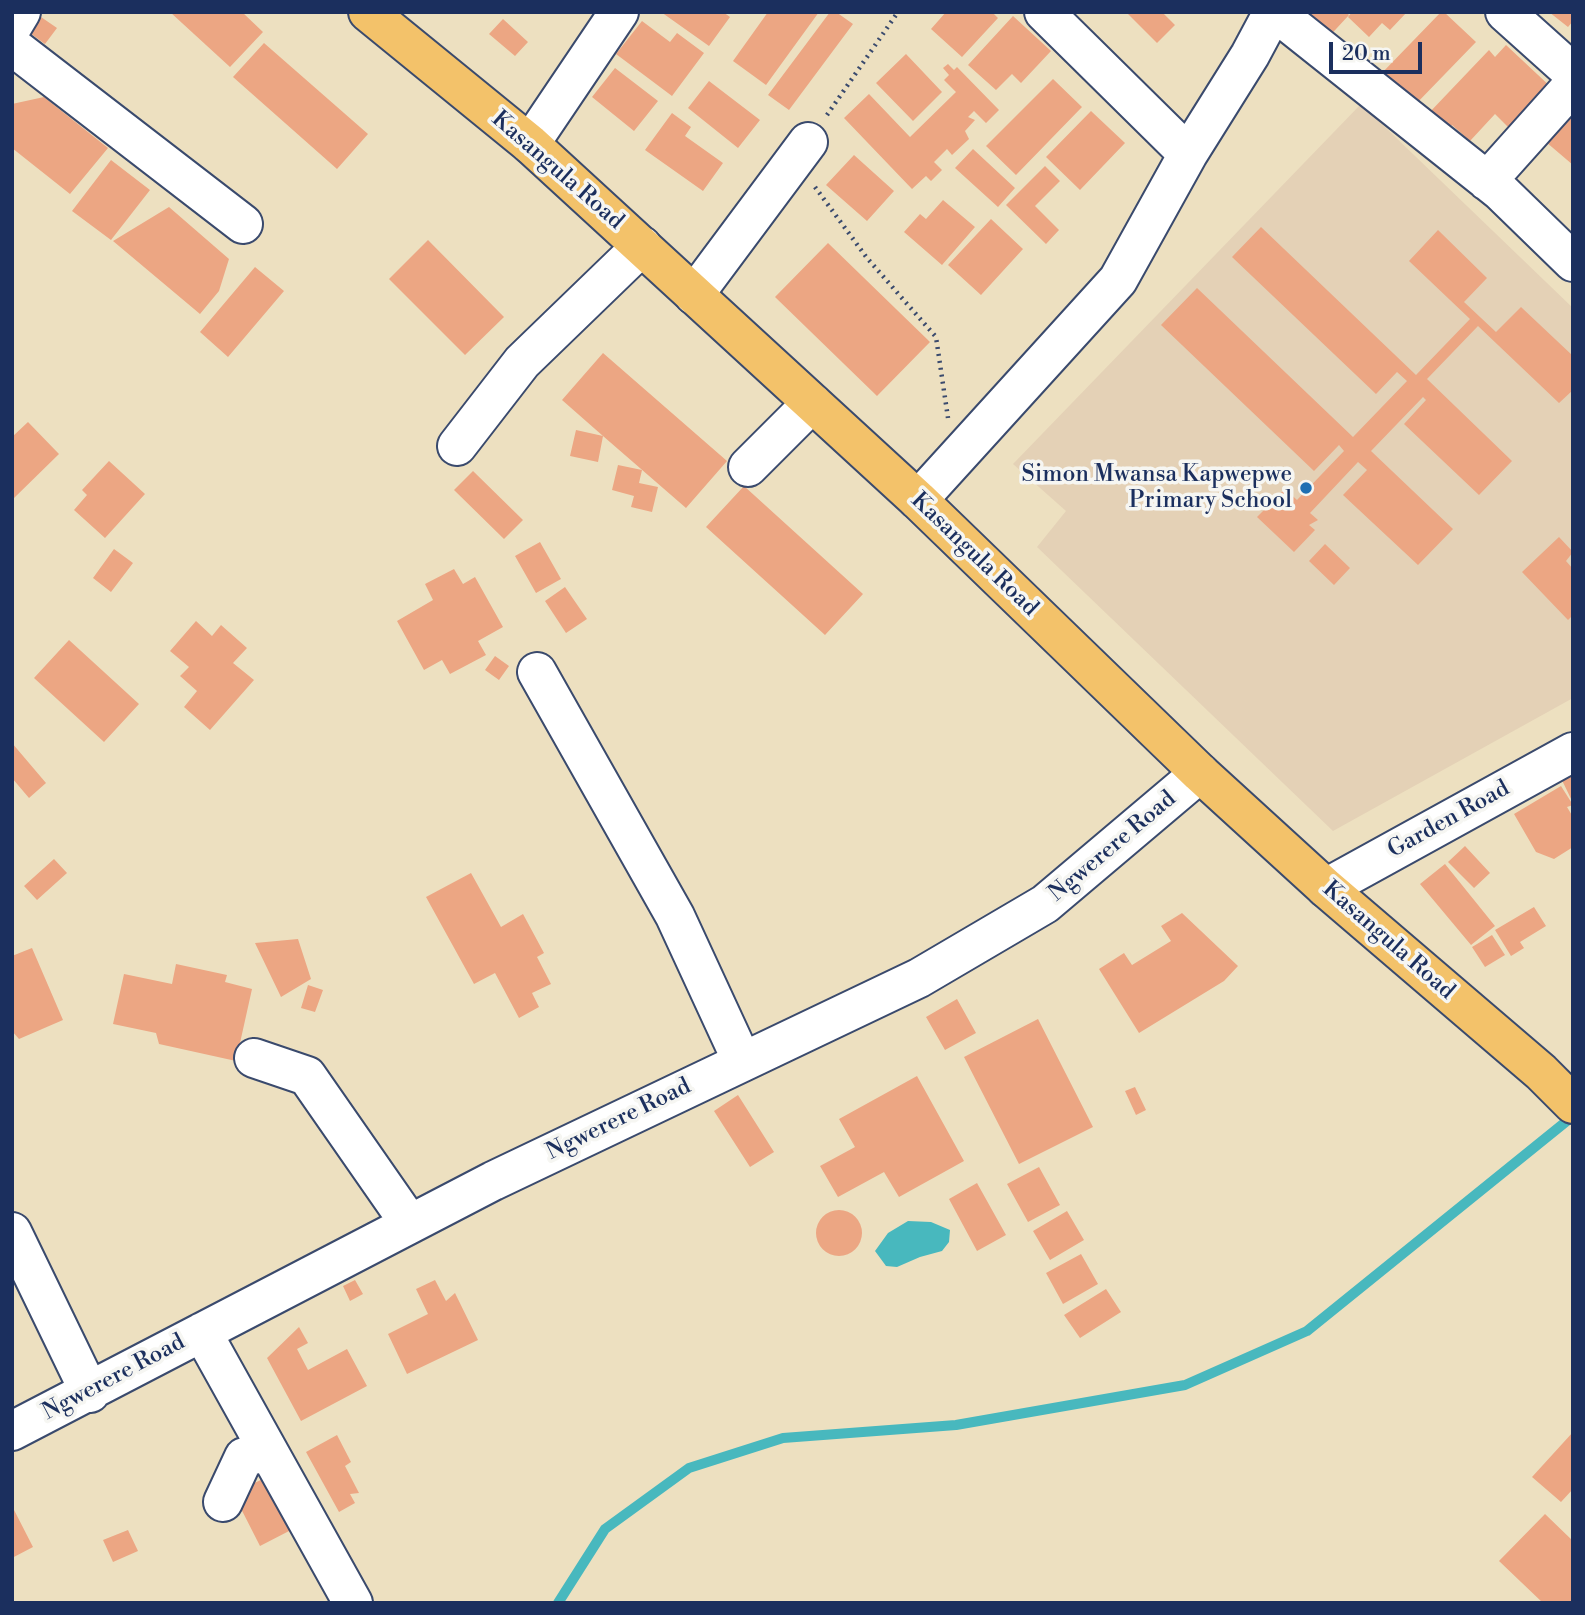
<!DOCTYPE html>
<html>
<head>
<meta charset="utf-8">
<style>
	body { margin:0 }
	#map { position:relative; width:1585px; height:1615px; overflow:hidden; background:#ede0c0; font-family:"Libre Bodoni",serif }
	canvas { display:block }
	.frame { position:absolute; inset:0; border:14px solid #1b2f5e; pointer-events:none }
	.scale { position:absolute; left:1329px; top:42px; width:93px; height:32px; box-sizing:border-box; border:4px solid #1b2f5e; border-top:0; padding-left:9px; font-size:21px; line-height:24px; white-space:nowrap; color:#1b2f5e; -webkit-text-stroke:5px #f6f6f2; paint-order:stroke }
</style>
</head>
<body>
<div id="map">
<canvas width="1585" height="1615"></canvas>
<div class="frame"></div>
<div class="scale">20 m</div>
</div>
<script>
const ctx = document.querySelector('canvas').getContext('2d');
ctx.lineJoin = 'round';
function fillPath(path, color) {
  ctx.fillStyle = color;
  ctx.fill(path, 'evenodd');
}
function trace(path, color, width, dash) {
  ctx.strokeStyle = color;
  ctx.lineWidth = width;
  ctx.lineCap = dash ? 'butt' : 'round';
  ctx.setLineDash(dash || []);
  ctx.stroke(path);
}
function write(font, color, halo, rows, align = 'center') {
  ctx.font = font + ' "Libre Bodoni",serif';
  ctx.lineWidth = 7;
  ctx.setLineDash([]);
  ctx.textBaseline = 'middle';
  ctx.strokeStyle = halo;
  ctx.fillStyle = color;
  for (const [text, x, y, turn = 0] of rows) {
    ctx.save();
    ctx.translate(x, y);
    ctx.rotate((+turn || 0) * Math.PI / 180);
    ctx.textAlign = isNaN(turn) ? turn : align;
    if (halo) ctx.strokeText(text, 0, 0);
    ctx.fillText(text, 0, 0);
    ctx.restore();
  }
}
const built = new Path2D(`
	M1361,104L1573,308V698L1333,831L1037,547L1066,511L1013,464Z`);
const water = new Path2D(`
	M908,1221L931,1222L950,1230L949,1242L942,1251L920,1257L897,1267L886,1266L875,1251L888,1233Z`);
const stream = new Path2D(`
	M558,1603L605,1529L689,1468L783,1438L956,1425L1185,1385L1307,1331L1573,1116`);
const building = new Path2D(`
	M170,12H242L263,32L230,67Z
	M661,12H723L730,17L709,46Z
	M768,12H819L766,85L733,61Z
	M830,12H836L853,24L789,110L768,95Z
	M946,12H992L998,18L962,57L931,29Z
	M1126,12H1162L1175,25L1157,43Z
	M1303,12H1346L1349,15L1324,42Z
	M1352,12H1407L1390,30L1382,23L1369,37L1348,17Z
	M1441,12H1444L1476,42L1413,107L1380,75Z
	M1549,12H1573V21L1568,27Z
	M1013,16L1051,51L1021,83L1012,74L996,90L968,65Z
	M41,17L57,28L45,44L30,33Z
	M503,19L528,42L515,56L489,34Z
	M642,21L670,42L677,33L704,53L672,96L616,54Z
	M264,43L368,134L337,169L233,77Z
	M1506,45L1553,89L1513,132L1495,114L1470,141L1452,125L1447,131L1428,114L1489,50L1495,57Z
	M906,54L942,92L913,121L876,83Z
	M948,64L954,70L957,67L999,110L986,123L974,111L968,117L975,120L965,131L969,139L952,155L947,149L934,162L942,170L931,181L926,176L912,189L844,118L869,94L910,137L956,92L944,80L949,75L943,68Z
	M615,68L658,101L634,131L592,97Z
	M1053,79L1082,107L1016,175L986,146Z
	M709,81L760,120L738,148L688,108Z
	M44,97L108,148L70,194L12,148V104Z
	M1091,111L1125,143L1080,190L1046,157Z
	M1573,112V165L1546,142Z
	M672,113L691,127L685,136L723,163L703,191L645,150Z
	M973,149L1015,188L998,207L955,168Z
	M854,155L894,191L867,221L826,185Z
	M111,160L150,190L111,240L72,211Z
	M1045,166L1060,181L1035,206L1059,230L1046,244L1006,205Z
	M943,200L975,227L942,265L904,232L920,214L926,219Z
	M169,207L229,259L219,291L200,314L113,241Z
	M991,219L1023,249L981,295L948,265Z
	M1261,227L1416,375L1470,319L1409,261L1438,230L1487,278L1464,302L1496,332L1521,307L1573,356V390L1559,403L1478,326L1427,379L1512,461L1479,495L1404,424L1426,400L1423,397L1371,451L1453,529L1418,565L1343,495L1367,470L1358,462L1310,513L1318,520L1309,525L1315,530L1294,552L1257,517L1285,489L1297,500L1344,451L1339,445L1314,471L1161,325L1197,288L1353,437L1407,381L1397,372L1376,394L1232,257Z
	M428,240L504,317L465,355L389,279Z
	M828,243L930,342L877,396L775,297Z
	M255,267L284,291L228,357L200,332Z
	M603,353L727,461L686,508L603,436L598,462L570,456L576,430L603,436L562,400Z
	M28,422L59,454L12,500V437Z
	M109,461L145,494L105,538L74,510L87,495L82,490Z
	M618,465L642,470L639,483L658,487L652,512L631,507L634,496L612,490Z
	M473,471L523,520L504,539L454,490Z
	M744,486L863,594L825,635L706,527Z
	M1559,537L1573,552L1566,561L1573,569V615L1568,620L1522,572Z
	M540,542L561,579L536,593L515,556Z
	M1325,544L1350,568L1334,585L1309,561Z
	M114,549L133,563L111,592L93,578Z
	M454,569L463,584L475,577L503,627L478,641L486,655L450,674L442,660L424,670L397,621L433,600L425,584Z
	M565,587L587,619L566,633L545,601Z
	M196,621L212,636L221,625L247,648L233,663L254,680L210,730L184,707L197,691L180,676L189,667L170,651Z
	M69,640L139,704L104,742L34,678Z
	M495,656L509,666L499,680L485,670Z
	M12,743L46,783L29,798L12,778Z
	M1573,768V803L1559,774Z
	M1561,786L1573,805L1567,807L1573,817V847L1554,859L1536,852L1514,814Z
	M1465,846L1490,873L1474,888L1448,862Z
	M54,859L67,873L37,900L24,886Z
	M1445,864L1495,926L1471,945L1420,884Z
	M471,873L501,927L523,914L544,953L537,957L551,984L532,993L539,1007L519,1018L495,973L474,984L426,897Z
	M1534,907L1546,926L1520,942L1524,948L1511,956L1495,930Z
	M1182,913L1238,966L1224,981L1139,1033L1099,969L1124,953L1132,965L1171,941L1161,926Z
	M1492,935L1505,955L1485,967L1472,947Z
	M298,939L311,979L281,997L255,943Z
	M32,948L63,1020L19,1039L12,1031V956Z
	M176,964L227,975L225,982L252,989L236,1061L159,1044L156,1033L113,1024L124,974L172,984Z
	M308,985L323,990L315,1012L301,1008Z
	M957,999L976,1033L945,1050L926,1017Z
	M1038,1019L1093,1127L1019,1164L964,1057Z
	M917,1076L964,1161L899,1197L884,1172L838,1197L820,1166L855,1147L839,1119Z
	M1135,1087L1146,1110L1136,1115L1125,1091Z
	M738,1095L774,1152L750,1167L714,1111Z
	M1039,1167L1060,1205L1028,1222L1007,1184Z
	M977,1183L1006,1235L977,1251L949,1199Z
	M816 1233a23 23 0 1 1 46 0a23 23 0 1 1-46 0Z
	M1067,1211L1084,1240L1050,1260L1033,1231Z
	M1081,1254L1098,1284L1063,1304L1046,1273Z
	M355,1280L363,1294L350,1301L343,1286Z
	M435,1280L446,1301L455,1293L478,1340L407,1374L388,1334L428,1314L416,1289Z
	M1106,1289L1121,1312L1080,1338L1064,1315Z
	M299,1327L308,1343L297,1349L308,1370L347,1349L367,1386L301,1421L267,1358Z
	M1573,1432V1489L1561,1502L1532,1477Z
	M337,1435L351,1462L345,1466L359,1493L350,1494L355,1503L339,1512L306,1452Z
	M265,1478L291,1530L260,1546L233,1493Z
	M12,1506L33,1547L12,1558Z
	M1545,1514L1573,1541V1603H1543L1499,1561Z
	M128,1530L138,1551L113,1562L103,1540Z`);
const path = new Path2D(`
	M827,115L898,12
	M815,187L867,258L936,337L948,418`);
const minor = new Path2D(`
	M1044,12L1188,154
	M1275,12L1500,191L1573,262
	M1505,12L1573,73
	M12,27L21,12
	M12,46L243,224
	M530,144L619,12
	M1487,181L1573,85
	M694,295L808,142
	M457,446L522,362L642,246
	M748,467L812,403
	M918,500L1118,280L1188,154L1250,55L1273,12
	M537,672L675,916L742,1061
	M1326,888L1573,752
	M254,1058L307,1076L410,1224
	M12,1232L90,1393
	M202,1332L353,1603
	M12,1431L493,1181L919,978L1045,904L1200,773
	M223,1502L244,1457L268,1452`);
const major = new Path2D(`
	M368,12L530,144L918,500L1200,773L1326,888L1541,1072L1573,1104`);
const markers = [
	[1306,488,7,"#1f6fb2"]
];
const streetNames = [
	["Kasangula Road",557,171,41],
	["Kasangula Road",974,555,44],
	["Garden Road",1449,820,-29],
	["Ngwerere Road",1113,847,-40],
	["Kasangula Road",1388,941,41],
	["Ngwerere Road",619,1120,-26],
	["Ngwerere Road",114,1378,-28]
];
const poiNames = [
	["Simon Mwansa Kapwepwe",1292,475],
	["Primary School",1292,501]
];
fillPath(built, '#e4d1b6');
fillPath(water, '#48b8be');
trace(stream, '#48b8be', 10);
fillPath(building, '#eca683');
trace(minor, '#3a4a6d', 42);
trace(major, '#3a4a6d', 42);
trace(path, '#3a4a6d', 4.5, [2, 5]);
trace(minor, '#fff', 38);
trace(major, '#f3c26a', 38);
for (const [x, y, r, color] of markers) {
  const dot = new Path2D();
  dot.arc(x, y, r, 0, 2 * Math.PI);
  ctx.fillStyle = color;
  ctx.fill(dot);
  trace(dot, '#f6f6f2', 2.5);
}
write('23px', '#1b2f5e', '#f6f6f2', streetNames);
write('23px', '#1b2f5e', '#f6f6f2', poiNames, 'right');
</script>
</body>
</html>
